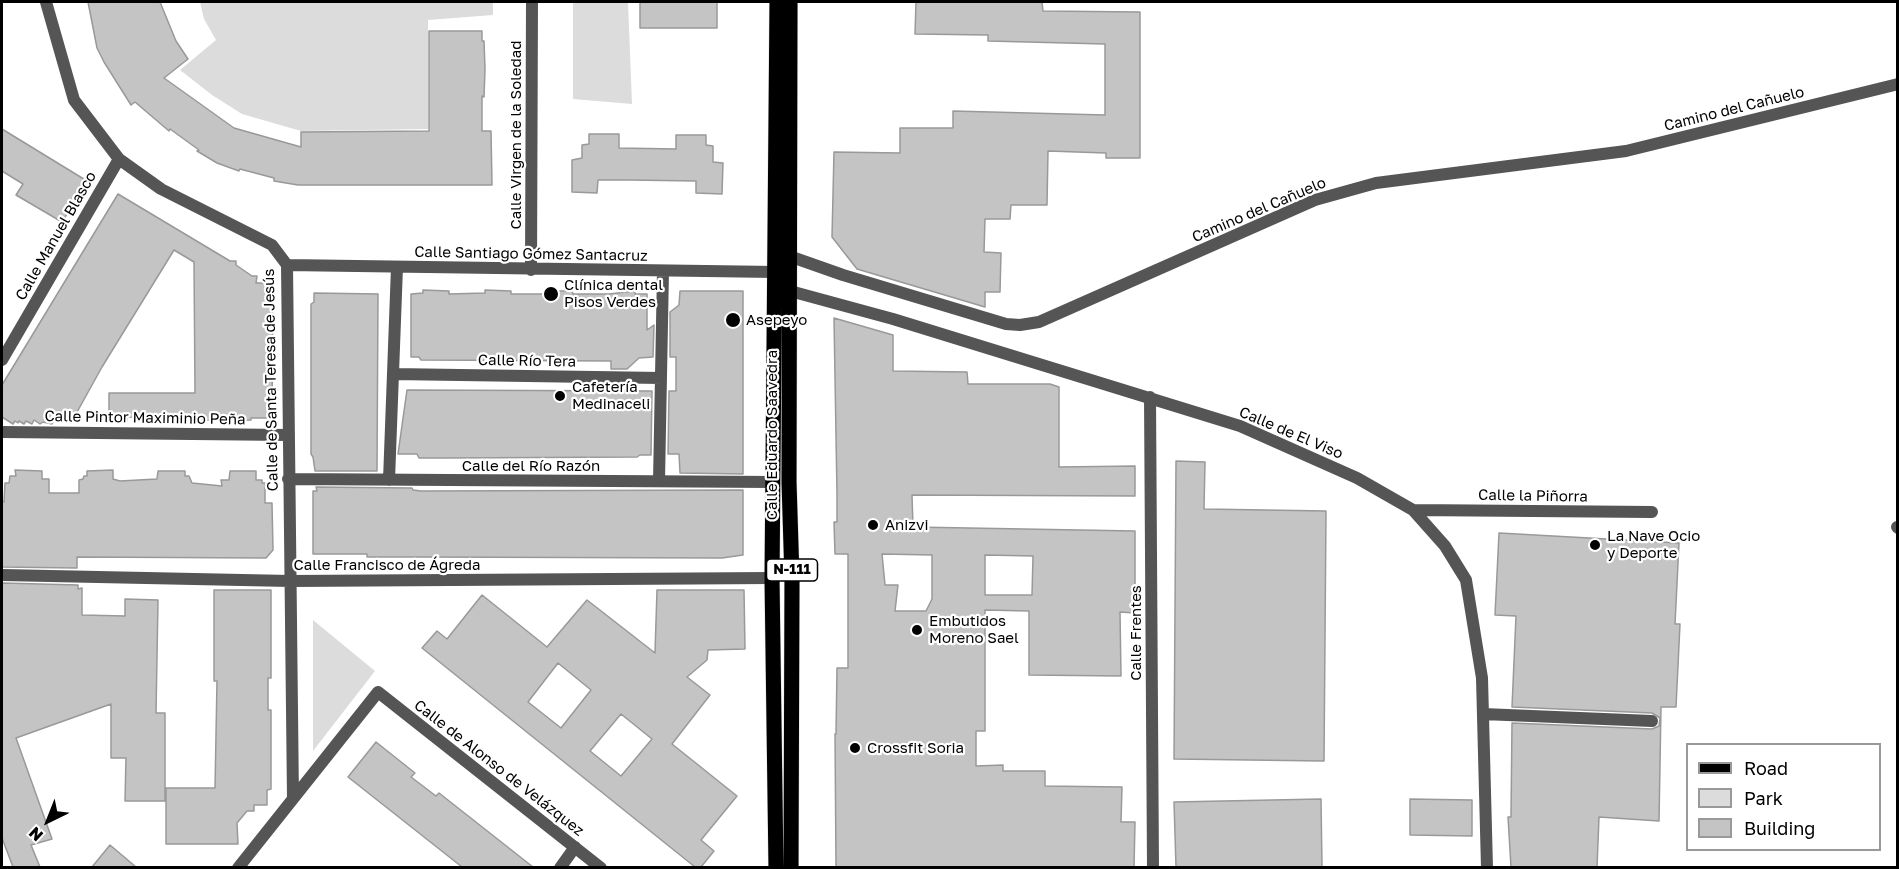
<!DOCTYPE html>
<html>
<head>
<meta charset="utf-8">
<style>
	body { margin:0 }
	#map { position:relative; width:1899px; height:869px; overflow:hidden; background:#fff; font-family:"Golos Text",sans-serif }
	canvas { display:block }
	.frame { position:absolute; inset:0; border:3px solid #000; pointer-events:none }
	.legend { position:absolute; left:1686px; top:743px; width:195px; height:108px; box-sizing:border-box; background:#fff; border:2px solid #999; margin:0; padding:8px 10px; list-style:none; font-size:18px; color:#000 }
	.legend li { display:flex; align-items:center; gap:12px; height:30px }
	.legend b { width:30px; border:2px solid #999 }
	.north { position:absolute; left:18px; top:791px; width:60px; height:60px; -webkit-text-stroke:4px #fff; paint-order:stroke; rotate:223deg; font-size:16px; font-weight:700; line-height:24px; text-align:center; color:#000 }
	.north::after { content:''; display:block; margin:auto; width:21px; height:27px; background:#000; clip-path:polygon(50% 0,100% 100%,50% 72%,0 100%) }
</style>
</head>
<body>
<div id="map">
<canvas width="1899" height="869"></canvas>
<div class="frame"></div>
<ul class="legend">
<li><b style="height:8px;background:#000"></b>Road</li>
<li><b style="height:16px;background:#dcdcdc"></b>Park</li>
<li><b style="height:16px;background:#c4c4c4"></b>Building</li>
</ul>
<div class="north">N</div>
</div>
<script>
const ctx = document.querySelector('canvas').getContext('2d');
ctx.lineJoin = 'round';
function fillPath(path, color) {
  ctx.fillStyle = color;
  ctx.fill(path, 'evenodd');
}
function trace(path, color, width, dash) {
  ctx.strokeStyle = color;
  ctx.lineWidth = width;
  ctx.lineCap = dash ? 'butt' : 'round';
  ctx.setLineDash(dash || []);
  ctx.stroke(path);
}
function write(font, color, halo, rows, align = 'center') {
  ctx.font = font + ' "Golos Text",sans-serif';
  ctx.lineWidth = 4.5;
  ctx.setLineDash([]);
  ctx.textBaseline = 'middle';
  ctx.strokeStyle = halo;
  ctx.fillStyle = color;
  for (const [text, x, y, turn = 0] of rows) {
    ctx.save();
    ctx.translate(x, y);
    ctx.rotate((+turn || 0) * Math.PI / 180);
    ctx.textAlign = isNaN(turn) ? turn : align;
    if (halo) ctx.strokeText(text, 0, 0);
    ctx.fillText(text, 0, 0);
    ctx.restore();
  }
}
const green = new Path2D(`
	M200,2H493V15L428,20V129L301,131L242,114L212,95L180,70L216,40L204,19Z
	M573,2H628L632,104L573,99Z
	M313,620L375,671L313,751Z`);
const building = new Path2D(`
	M88,2H160L176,41L188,59L164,78L234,128L301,147V132L429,131V31H482V41H484L485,69L484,97L482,96V131H491L492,185H298L274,181V178L240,169L239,171L217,163L197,151L199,150L170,129L169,131L135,102L131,105L104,62L97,48Z
	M640,2H717V28H640Z
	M916,2H1042L1043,11L1140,12V158H1106V153L1048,151L1047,205H1011L1010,219H985L984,252L1001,253L1000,292H985V307L857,269L832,237L834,152L900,153V128H953V111L1105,115V44L988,41V35L915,34Z
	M2,129L87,181L62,222L16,195L23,184L2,171Z
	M589,134H619V148L676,149V135H706V145L713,146V162L723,163L722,194L696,193V181L629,180H598L597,193L572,192V160L582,158V145L589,144Z
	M118,194L230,261H236V265L252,276H257L256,283H273L272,418H251V420L231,421L127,417V420H109V393H195L194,262L174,250L102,367L71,423L60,417L59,419L56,417L52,424L43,422L40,424L34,420L32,424L26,421L24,424L19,421L18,423L15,421L13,424L2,417V385Z
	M423,290L449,291V294L485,293V290L511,291V294H547V291H572L573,294H609L635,291V294H647V330L654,325L653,357L639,358L627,369H611V361L421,360L419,357H411V294L423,293Z
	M680,291H743V474L680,473L679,454H668L669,391H676V357H670V312L679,305Z
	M314,293L378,294L377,471H315L313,457L311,454V304L314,302Z
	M834,318L893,335V371L967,372L968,384H1050L1059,387V467L1135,466V496L912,495L913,527L1135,531V613L1120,612L1121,676L1029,675V611L985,610V731H976V766L1003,765V771H1045V786L1122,787L1121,822H1135L1134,867H836L835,734H836L837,668H848V554H835L834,522H837V494ZM882,554L932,555V599L926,611H895L898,585H885ZM985,555L1033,556L1032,595H985Z
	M407,390L652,391L651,455H640L637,457L443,458H419L417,454H398Z
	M1176,461L1205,462L1204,509L1326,511L1324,761L1174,759Z
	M15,470L42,471V479H49V493H79V480L83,479L84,476H87V471L113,470V479L120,481L157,479L158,471H185V476H189L192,483L222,486L221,480H229L230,471H256V480H262V483H265V503H272L273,550L266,558L77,557V568L2,567V502H4L5,483H9L10,476H16Z
	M316,487L412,488L413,490L421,491L743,490V555L722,558L413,557H367V554H313V491H317Z
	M1499,533L1679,543L1675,624H1680L1676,707H1661L1659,821L1599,817L1597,867H1511L1508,817H1511L1512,723L1652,729L1659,726L1660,718L1652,713L1512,707L1516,616L1495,615Z
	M2,583L78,585V589L82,588V615L125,616V599L158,600L156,713H165V801H125L126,758H111V704L16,738L52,839L31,845L40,867H13L2,838Z
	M214,590H271V678H268V710H271V789L267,790V805H254V811H247L237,823L238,844H166V788H215L217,681H214Z
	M657,590H744L745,649L708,650L707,660L687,677L710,695L672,744L737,796L701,840L714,851L701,867H695L422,648L437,631L447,639L482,595L547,647L587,600L655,653ZM558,663L591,690L561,728L528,702ZM621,714L652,739L621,776L590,751Z
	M376,742L415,773L411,777L436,796L439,793L533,867H462L348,777Z
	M1321,799L1322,867H1176L1174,802Z
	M1410,799L1472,800V836L1410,835Z
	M110,845L136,867H92Z`);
const minor = new Path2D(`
	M46,2L74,100L119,159L161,189L272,245L287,265L293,799
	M789,256L843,275L1006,324L1020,325L1039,322L1315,200L1376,183L1626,151L1898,84
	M287,265L775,272
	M531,270L532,2
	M790,291L893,319L1240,426L1357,478L1413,510L1445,546L1466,580L1482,678L1487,868
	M2,360L119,159
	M393,374L661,378
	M1150,397L1153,868
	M2,432L288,435
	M288,479L773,482
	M389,480L397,267
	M659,481L663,271
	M1413,510L1652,512
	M1897,527L1898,528
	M2,575L290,581L772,578
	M1483,714L1652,721
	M238,868L378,692L601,868
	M560,868L575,847`);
const primary = new Path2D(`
	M790,2L789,482L792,578L791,868
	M776,868L772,578L777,2`);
const markers = [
	[551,294,8,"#000"],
	[733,320,8,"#000"],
	[560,396,6,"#000"],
	[873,525,6,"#000"],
	[1595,545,6,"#000"],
	[917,630,6,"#000"],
	[855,748,6,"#000"]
];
const shields = [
	[792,570,51]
];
const shieldNames = [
	["N-111",792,570]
];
const streetNames = [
	["Camino del Cañuelo",1734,109,-14],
	["Calle Virgen de la Soledad",516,135,-90],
	["Camino del Cañuelo",1259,210,-23],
	["Calle Manuel Blasco",56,236,-60],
	["Calle Santiago Gómez Santacruz",531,254,1],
	["Calle Río Tera",527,361,1],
	["Calle de Santa Teresa de Jesús",271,380,-91],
	["Calle Pintor Maximinio Peña",145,418,1],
	["Calle de El Viso",1291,433,23],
	["Calle Eduardo Saavedra",772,435,-90],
	["Calle del Río Razón",531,466],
	["Calle la Piñorra",1533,496,1],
	["Calle Francisco de Ágreda",387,565],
	["Calle Frentes",1136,633,-90],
	["Calle de Alonso de Velázquez",499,768,38]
];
const poiNames = [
	["Clínica dental",564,285],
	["Pisos Verdes",564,302],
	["Asepeyo",746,320],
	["Cafetería",572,387],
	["Medinaceli",572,404],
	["Anizvi",885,525],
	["La Nave Ocio",1607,536],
	["y Deporte",1607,553],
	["Embutidos",929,621],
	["Moreno Sael",929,638],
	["Crossfit Soria",867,748]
];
fillPath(green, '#dcdcdc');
fillPath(building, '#c4c4c4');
trace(building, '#999', 1.5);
trace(primary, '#dbdbdb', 16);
trace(minor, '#555', 12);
trace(primary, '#000', 15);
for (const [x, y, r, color] of markers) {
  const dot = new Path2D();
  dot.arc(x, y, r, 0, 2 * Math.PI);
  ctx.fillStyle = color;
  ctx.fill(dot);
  trace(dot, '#fff', 2);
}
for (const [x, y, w] of shields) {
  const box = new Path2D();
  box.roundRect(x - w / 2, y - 11, w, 22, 4.5);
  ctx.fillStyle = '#fff';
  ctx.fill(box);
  trace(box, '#000', 1.5);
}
write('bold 14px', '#000', null, shieldNames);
write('15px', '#000', '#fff', streetNames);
write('15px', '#000', '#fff', poiNames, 'left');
</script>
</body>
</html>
